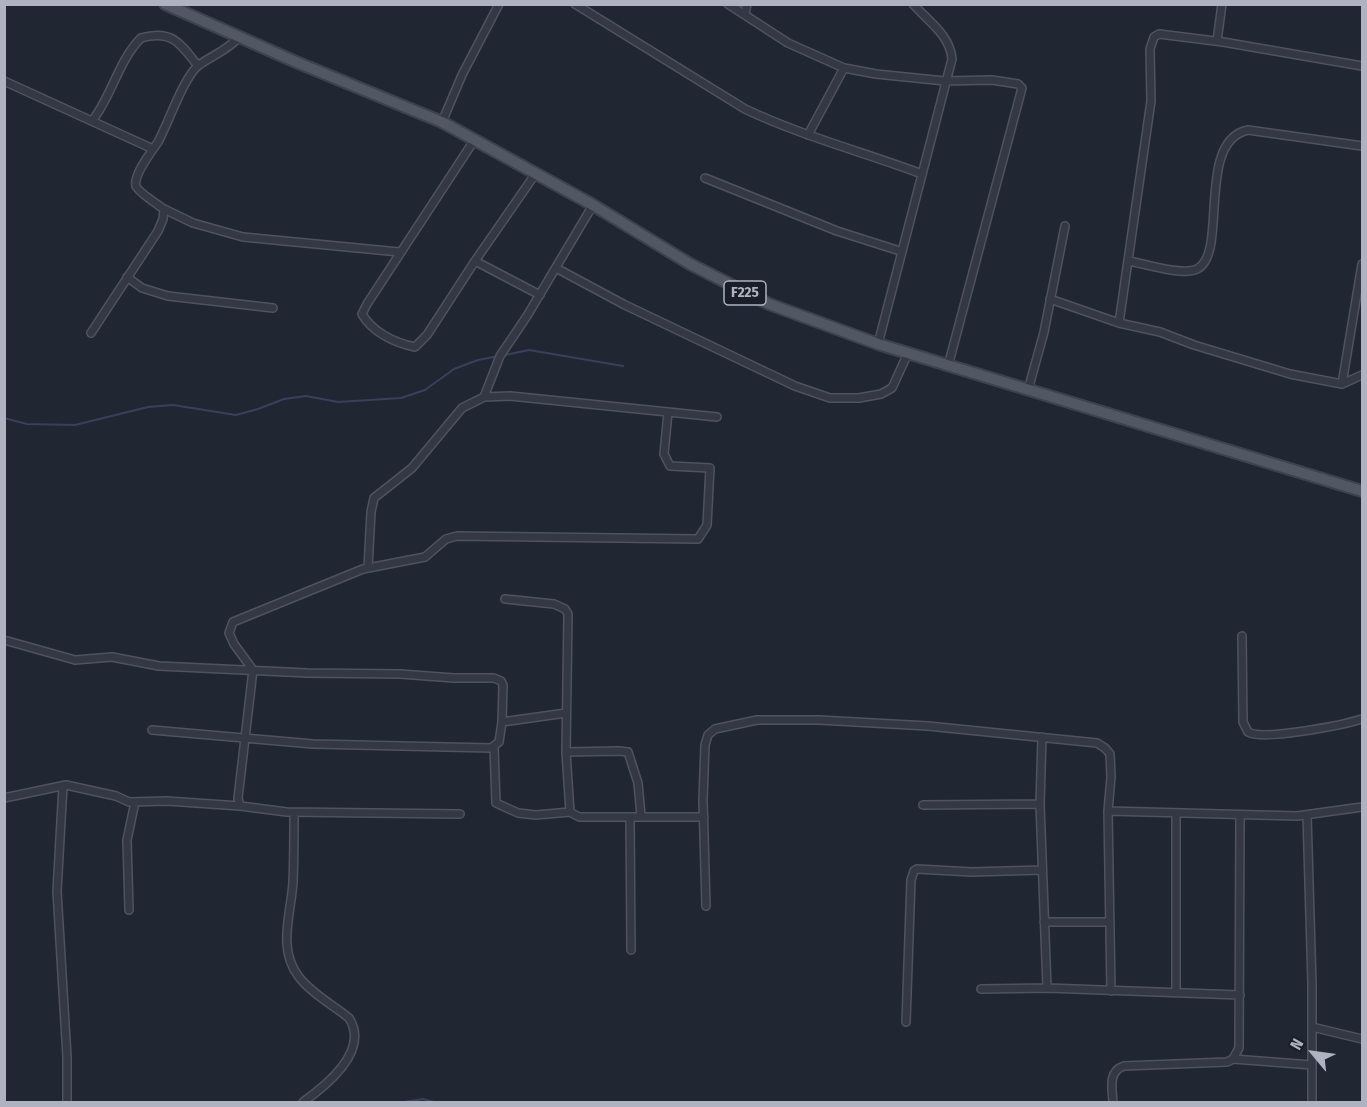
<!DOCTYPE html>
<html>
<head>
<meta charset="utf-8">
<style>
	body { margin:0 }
	#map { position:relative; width:1367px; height:1107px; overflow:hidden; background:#212633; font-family:"Fira Sans Condensed",sans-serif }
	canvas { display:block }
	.frame { position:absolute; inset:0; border:6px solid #afb3c1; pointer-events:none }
	.north { position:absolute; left:1283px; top:1023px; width:60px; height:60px; -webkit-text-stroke:4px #1a1e29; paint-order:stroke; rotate:299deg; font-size:16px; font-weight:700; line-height:24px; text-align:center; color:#afb3c1 }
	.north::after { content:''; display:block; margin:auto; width:21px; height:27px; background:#afb3c1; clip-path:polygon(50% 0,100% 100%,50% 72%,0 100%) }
</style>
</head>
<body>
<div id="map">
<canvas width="1367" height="1107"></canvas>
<div class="frame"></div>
<div class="north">N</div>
</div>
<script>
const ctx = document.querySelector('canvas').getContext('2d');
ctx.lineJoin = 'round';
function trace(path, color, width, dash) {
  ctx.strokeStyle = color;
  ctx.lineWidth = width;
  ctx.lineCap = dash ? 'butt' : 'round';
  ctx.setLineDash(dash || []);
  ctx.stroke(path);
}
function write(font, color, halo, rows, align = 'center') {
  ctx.font = font + ' "Fira Sans Condensed",sans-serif';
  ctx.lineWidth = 6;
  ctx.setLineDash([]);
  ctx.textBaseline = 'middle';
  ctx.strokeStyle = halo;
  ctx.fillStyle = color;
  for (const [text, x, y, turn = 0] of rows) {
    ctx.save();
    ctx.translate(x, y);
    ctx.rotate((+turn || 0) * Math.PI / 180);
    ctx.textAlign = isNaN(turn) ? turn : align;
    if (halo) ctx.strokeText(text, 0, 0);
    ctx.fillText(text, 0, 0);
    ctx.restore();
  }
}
const stream = new Path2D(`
	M505,355L529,350L623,366
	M4,418L27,424L75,425L148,407L173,405L236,415L258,409L284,399L306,396L338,402L401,398L425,390L454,369L478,360L499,356
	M404,1102L423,1099L434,1102`);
const minor = new Path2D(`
	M575,4L745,109C802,136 863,152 922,174
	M728,4L788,43L844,68L876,74L945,81L992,80L1018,84L1022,88L948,366
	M745,14L747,4
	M1217,41L1222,4
	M4,81L153,149
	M92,121C112,96 118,61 141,38C172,29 181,44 198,66
	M442,122L462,75L499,4
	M808,135L844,68
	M475,139L367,304L362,314C372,332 395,343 415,347L427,335L475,261L536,173
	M705,178L837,231L900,251
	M164,209L193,223L243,237L399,252
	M475,261L540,295
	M1129,261C1146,264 1182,276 1197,269C1229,254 1195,141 1248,130L1362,146
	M556,268L625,305L795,386L830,398H859L881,394L892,388L908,353
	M127,277L142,288L168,296L273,308
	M1050,299L1119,323L1160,332L1194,345L1290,374L1342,384L1362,375
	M1119,323L1151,101L1150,49L1154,37L1159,34L1223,42L1362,66
	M91,333L158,231L163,219L164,209C157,204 138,192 136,186C133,175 152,151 158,142C168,124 184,76 199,65C213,55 228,50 240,36
	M878,344L952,59C950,35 928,21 913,4
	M1342,384L1362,264
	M1028,390L1044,332L1065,226
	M484,397L500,356L527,316L593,205
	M368,568L371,512L374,498L412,468L462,408L484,397L510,396L717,417
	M505,599L554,604L565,609L568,614L566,752L570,812L579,817H704
	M1242,636L1243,722L1248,732C1263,741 1343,725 1362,719
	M4,640L75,660L112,657L159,666L307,673L400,674L454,678H494L501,681L503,685L502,722
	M152,730L313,744L491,748L499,742L502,722L566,713
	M1042,737L1040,804L1047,988
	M494,747L496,803L518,813L536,815L570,812
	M566,752L619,751L628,752L638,783L641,816
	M63,786L57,891L67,1057V1102
	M4,798L66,785L116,796L129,802L167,801L240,806
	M923,805L1040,804
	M1108,811L1297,816L1362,807
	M294,813C294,836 294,859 293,882C291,914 277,949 299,977C311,993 333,1005 349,1018C370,1051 327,1085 303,1102
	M1176,813V993
	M460,814L287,812L240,806L238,798L253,670L234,644L229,633L233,622L363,569L425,557L446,539L457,536L698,539L707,525L710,468L670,466L664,454L668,412
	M1307,815L1312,984V1102
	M630,817L631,950
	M706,906L703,800L705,745L708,735L715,729L757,720H819L928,726L1097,743L1105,748L1110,754L1111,777L1108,811L1111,991
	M129,910L127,840L135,802
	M1044,922H1110
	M981,989L1047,988L1240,995
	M906,1022L911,880L914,871L917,869L972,872L1042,870
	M1312,1027L1362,1039
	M1233,1059L1239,1048L1240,816
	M1113,1102C1112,1088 1108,1071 1124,1066L1227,1062L1233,1059L1312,1065`);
const primary = new Path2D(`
	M165,4L296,62L442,122L593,205L690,264L769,304L878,344L1362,491`);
const shields = [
	[745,293,42]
];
const shieldNames = [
	["F225",745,293]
];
trace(stream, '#38415b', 2);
trace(minor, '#4f535f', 10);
trace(primary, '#3e424e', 14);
trace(minor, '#343844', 7);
trace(primary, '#525764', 10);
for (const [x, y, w] of shields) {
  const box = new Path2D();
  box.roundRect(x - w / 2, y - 12, w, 24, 4.5);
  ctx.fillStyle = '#1a1e29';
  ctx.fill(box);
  trace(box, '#afb3c1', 1.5);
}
write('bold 15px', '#afb3c1', null, shieldNames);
</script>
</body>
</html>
